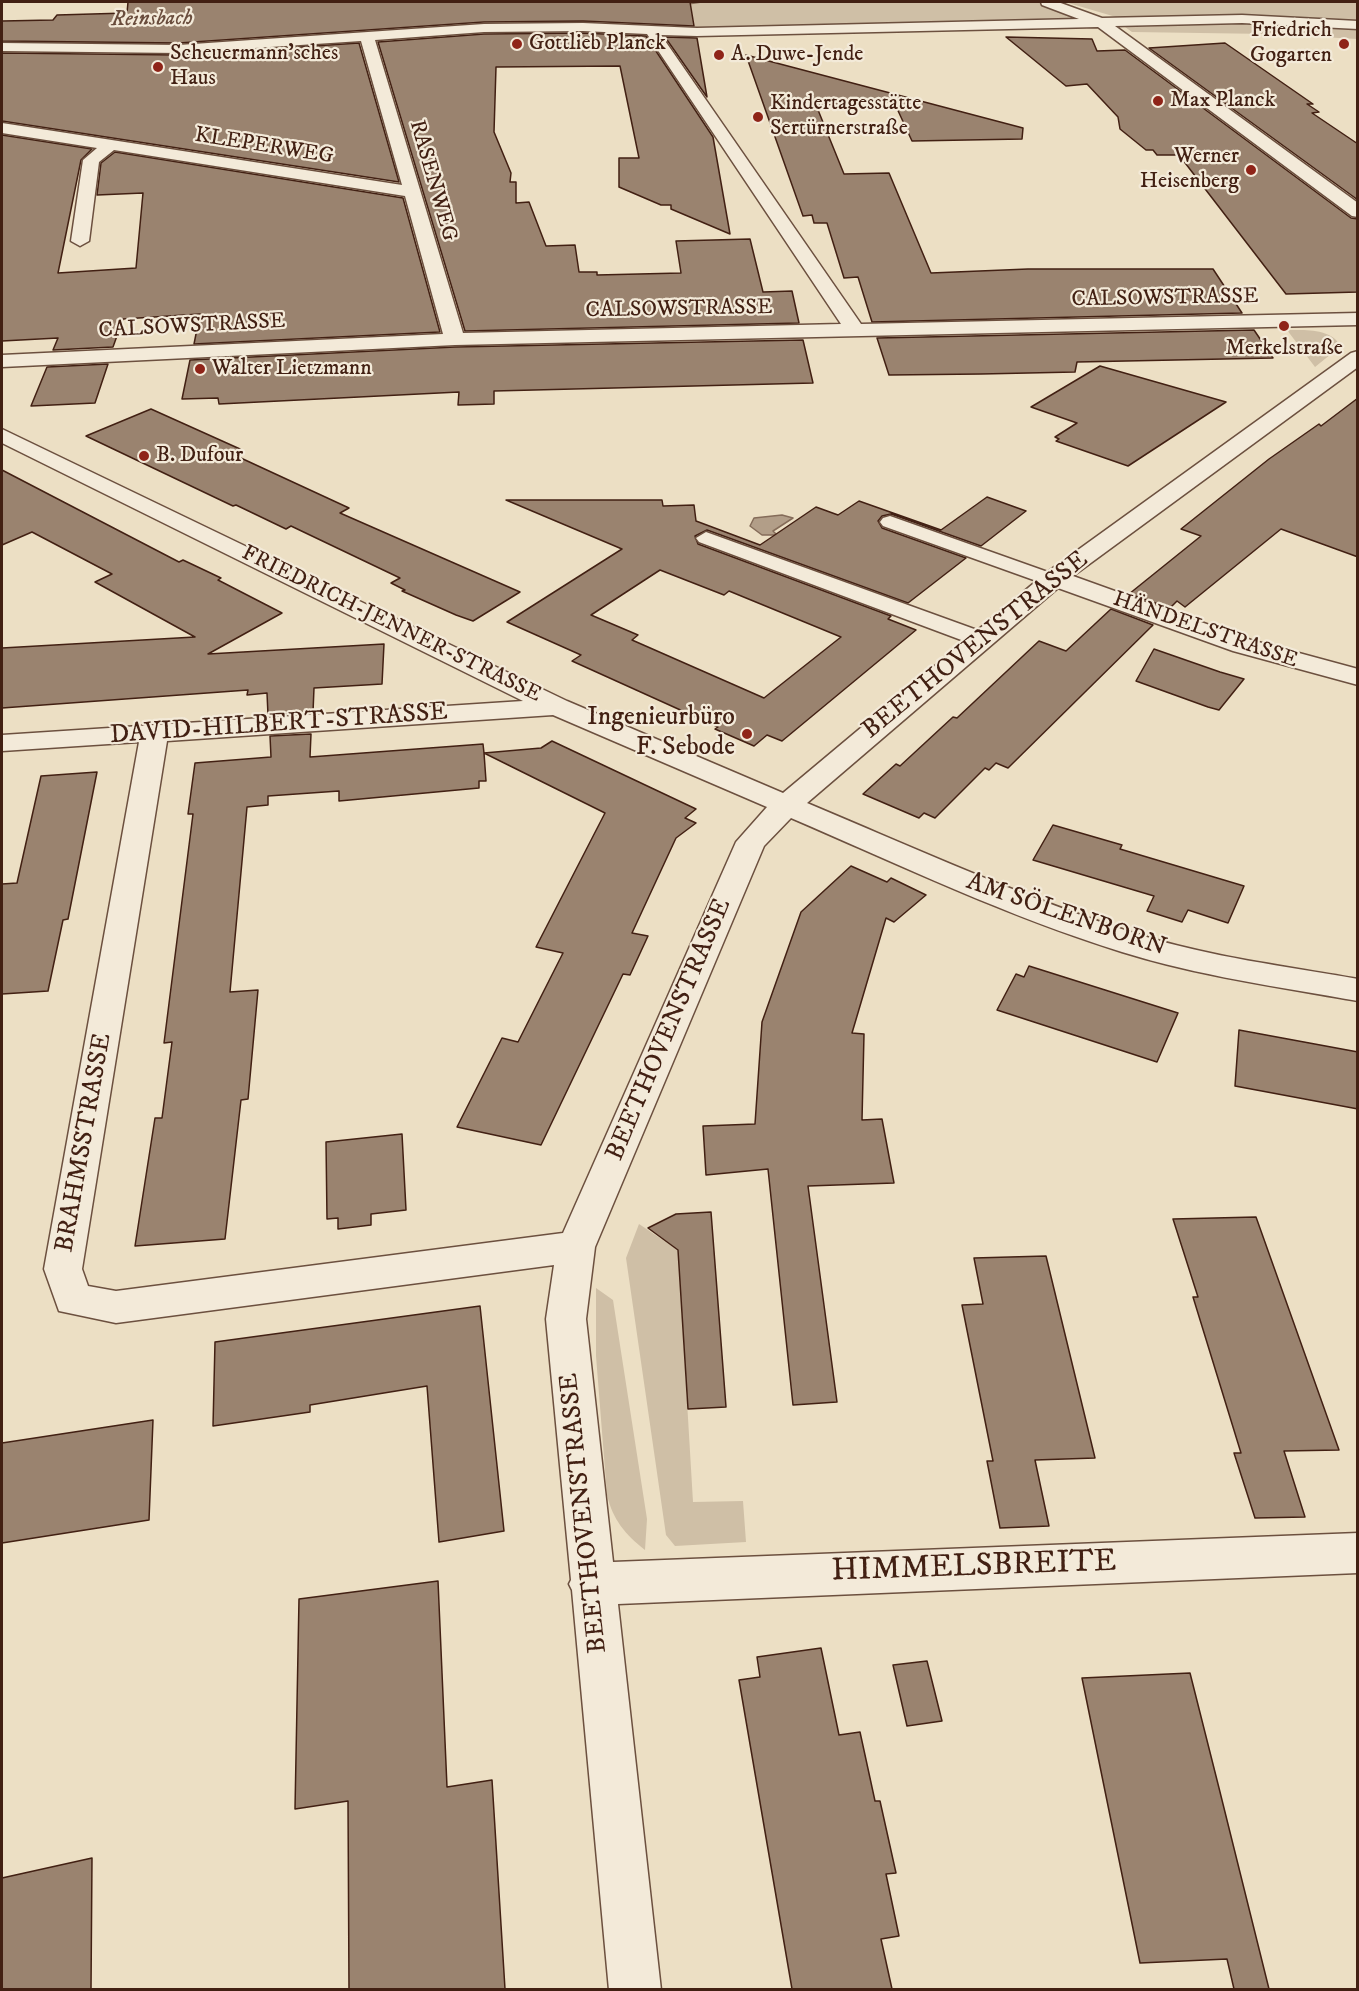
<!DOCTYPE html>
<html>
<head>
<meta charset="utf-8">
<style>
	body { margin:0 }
	#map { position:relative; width:1359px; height:1991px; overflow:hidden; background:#ecdfc4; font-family:"IM FELL DW Pica",serif }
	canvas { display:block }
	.frame { position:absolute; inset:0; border:3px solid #422013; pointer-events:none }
</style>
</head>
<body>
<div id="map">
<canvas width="1359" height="1991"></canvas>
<div class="frame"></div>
</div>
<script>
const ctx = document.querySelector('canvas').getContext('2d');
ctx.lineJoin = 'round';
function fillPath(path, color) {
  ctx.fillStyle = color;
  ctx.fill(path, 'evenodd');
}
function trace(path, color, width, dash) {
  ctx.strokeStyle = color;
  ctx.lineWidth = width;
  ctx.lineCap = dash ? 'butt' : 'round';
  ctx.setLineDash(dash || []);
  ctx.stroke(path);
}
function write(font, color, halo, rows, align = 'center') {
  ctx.font = font + ' "IM FELL DW Pica",serif';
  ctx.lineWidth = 4.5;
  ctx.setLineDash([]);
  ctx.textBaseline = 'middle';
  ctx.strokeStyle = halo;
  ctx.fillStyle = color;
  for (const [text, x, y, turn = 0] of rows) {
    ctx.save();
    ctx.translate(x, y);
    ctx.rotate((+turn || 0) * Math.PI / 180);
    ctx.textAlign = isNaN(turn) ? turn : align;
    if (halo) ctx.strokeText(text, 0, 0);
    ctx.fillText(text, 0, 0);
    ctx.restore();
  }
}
const green = new Path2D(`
	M662,2H1038L1077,18L714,29L549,21L545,15Z
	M1065,2H1357V23L1232,15L1116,17Z
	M1253,23L1357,27V39L1269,34L1132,32L1125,27Z
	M1287,330C1306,330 1330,328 1341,346L1315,367Z
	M639,1224L678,1250L693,1502L743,1501L746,1542L675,1546L666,1535L626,1258Z
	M596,1288L613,1300L647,1519L645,1550C625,1534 613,1520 607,1495L596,1356Z`);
const water = new Path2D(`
	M782,515L793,518L773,531L777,535H762L750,526L754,518Z`);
const stream = new Path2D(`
	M692,2H707L673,7L670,5Z
	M2,39L140,42L190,40L193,42L140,46L2,43Z`);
const building = new Path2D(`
	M128,2H690L694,26L583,21L484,22L179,43L2,41V21L53,20L57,15L127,13Z
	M583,33L646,36L713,137L730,234L671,209V205H661L619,187V158H639L620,66L496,67L494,132L511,173L510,182H516V203L529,202L546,246L575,245L579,272H597V275L681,273L676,241L750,239L763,292L792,291L799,323L465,331L378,42L484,34Z
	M665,37L697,38L707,97Z
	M1006,37L1092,39L1097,51L1125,50L1351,218L1358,219V292L1286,294L1179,155H1157L1153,150H1146L1120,129L1118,117L1087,84L1066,86Z
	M359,43L399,182L2,121V53L179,55Z
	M1225,43L1313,104H1307L1319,112L1312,113L1358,144V200L1149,48Z
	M746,55L1023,128L1022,139L912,141L894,102L816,105L844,174L889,173L931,273L1028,269H1213L1242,313L872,322L858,277L844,278L827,223H814L812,215L803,216Z
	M2,135L92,149L81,160L58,273L136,268L143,193L97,195L101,163L115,152L403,198L440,332L194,344L200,314L123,319L113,347L53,350L58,338L2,341Z
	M1254,330L1273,358L1077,362L1075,372L981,374L889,375L877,338Z
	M803,340L813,383L494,391V404L458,405L459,392L219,404L218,398L182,399L190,360L455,347Z
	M108,364L95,403L31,406L47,367Z
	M1100,366L1226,402L1128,466L1056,441L1059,439L1055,437L1077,423L1031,407Z
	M1358,398V557L1281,529L1185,607L1177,601L1170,608L1129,594L1201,536L1181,529L1269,459L1319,424L1321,426Z
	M151,409L240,449L230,453L349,508L340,513L520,592L473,621L456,615L402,591L405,590L391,583L400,578L291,526L286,529L236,505L233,506L86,436Z
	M2,470L179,562L183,560L221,578L218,580L282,613L208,654L384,644L382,684L314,688L313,712L268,715L267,693L247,695L248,690L2,708V648L195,637L95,582L112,574L32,532L2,545Z
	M987,497L1026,511L981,546L891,514L882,516L878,521L882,528L966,558L908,603L707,530L695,536L698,544L891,616L888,619L916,630L782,741L767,735L754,746L715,729L718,727L572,661L581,655L507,622L622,549L506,500H662L663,506L694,505L696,521L760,545L816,507L838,515L859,501L941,530ZM660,570L724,595L729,591L841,637L764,698L632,640L638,635L591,615Z
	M1111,609L1153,625L1008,768L996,763L989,770L985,768L935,818L924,813L919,818L863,794L896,764L900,766L953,717L957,718L1039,641L1066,651Z
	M1154,649L1220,672L1244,679L1219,710L1208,707L1136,681Z
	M311,734L310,757L483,744L484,753L541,748L552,741L696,809L685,818L696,823L676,838L632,933L648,936L630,975L623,974L541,1145L457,1127L502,1038L518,1042L563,953L536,947L605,813L484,753L486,781H479V788L339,801V791L268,796V805L247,807L230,992L258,990L248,1099L241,1100L225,1239L135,1246L155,1118H162L172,1042L164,1043L193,814H188L195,763L271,757L270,736Z
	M97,772L68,919L63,920L48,991L2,994V884L17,883L41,776Z
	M1053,825L1122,845L1120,849L1244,886L1228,923L1188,910L1182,922L1147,911L1154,896L1033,860Z
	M851,866L887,882L891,878L926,895L894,922L886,918L852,1033L864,1034L862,1120L882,1119L894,1183L808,1186L837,1402L793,1405L768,1169L706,1175L703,1126L755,1124L762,1022L801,912Z
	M1029,966L1178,1013L1157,1062L997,1010L1016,974L1024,977Z
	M1239,1030L1358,1052V1109L1235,1086Z
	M402,1134L406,1210L371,1214V1225L338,1229V1218L327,1219L326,1142Z
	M711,1212L726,1407L688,1409L678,1250L648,1228L676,1214Z
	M1256,1217L1339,1450L1284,1451L1305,1517L1255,1518L1234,1453H1241L1193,1297H1198L1173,1219Z
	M1046,1256L1095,1458L1035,1460L1049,1526L1000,1528L987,1461H993L962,1305L983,1304L974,1258Z
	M480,1306L504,1531L439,1542L427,1386L310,1405V1412L213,1426L215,1342Z
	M153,1420L149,1520L2,1543V1443Z
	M438,1581L447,1787L492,1780L505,1989H349L348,1801L295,1809L299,1599Z
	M821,1648L839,1735L860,1732L875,1801H880L896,1873L886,1874L899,1936L881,1939L892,1989H792L739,1680L760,1677L757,1657Z
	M927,1661L942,1721L907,1726L893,1665Z
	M1190,1673L1219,1788L1269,1989H1234L1227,1959L1140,1963L1082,1678Z
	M92,1858L91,1989H2V1878Z`);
const lane = new Path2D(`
	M890,516L1059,576L1062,580L1059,584H1045L883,526L880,522L883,518Z
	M706,532L988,634L991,639L988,644H972L699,542L696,538Z`);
const street = new Path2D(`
	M1041,2H1058L1102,18L1242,15L1358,21V29L1242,23L1115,26L1358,203V217L1352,216L1098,27L697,36L661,35L861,324L1358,313V325L455,345L2,367V355L443,334L405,196L114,150L99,162L89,241L80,246L71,241L83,160L97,148L2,133V123L402,185L361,41L179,53L2,51V43L179,45L484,24L583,23L697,28L1079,19L1042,5ZM583,31L647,34L841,324L463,333L375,40L484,32Z
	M1358,351V367L1073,576L1251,640L1358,669V685L1233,651L1058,588L807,803C917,849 1026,899 1140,935C1210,957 1285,966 1358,979V1001C1279,987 1199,976 1122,952C1009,917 900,865 791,818L764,846L595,1247L586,1319L613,1562L1358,1533V1573L618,1604L661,1990H609L572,1590L569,1584L571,1580L546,1319L554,1265L116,1323L59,1311L44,1269L139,742L2,751V735L523,701L2,443V429L567,701L783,793L1046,573L1351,353ZM553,715L767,807L736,842L563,1233L116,1291L88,1286L82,1269L167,741Z`);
const markers = [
	[517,44,6,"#8f2418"],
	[1344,44,6,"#8f2418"],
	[719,55,6,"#8f2418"],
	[158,67,6,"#8f2418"],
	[1158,101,6,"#8f2418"],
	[758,117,6,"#8f2418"],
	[1251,170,6,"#8f2418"],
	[1284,326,6,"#8f2418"],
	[200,369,6,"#8f2418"],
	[144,456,6,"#8f2418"],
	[747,734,6,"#8f2418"]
];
const farWaternames = [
	["Reinsbach",152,20,-1]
];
const farPoinames = [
	["Friedrich",1332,31,"right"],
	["Gogarten",1332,56,"right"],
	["Gottlieb Planck",529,44],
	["Scheuermann'sches",170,54],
	["Haus",170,79],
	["A. Duwe-Jende",731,55],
	["Max Planck",1170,101],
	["Kindertagesstätte",770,104],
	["Sertürnerstraße",770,129],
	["Werner",1239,157,"right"],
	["Heisenberg",1239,182,"right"],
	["Merkelstraße",1284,349,"center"],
	["Walter Lietzmann",212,369],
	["B. Dufour",156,456]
];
const farStreetnames = [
	["KLEPERWEG",264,147,9],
	["RASENWEG",432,181,74],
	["CALSOWSTRASSE",1165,299,-1],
	["CALSOWSTRASSE",679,310,-1],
	["CALSOWSTRASSE",192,327,-3],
	["FRIEDRICH-JENNER-STRASSE",391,625,26],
	["HÄNDELSTRASSE",1205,631,19]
];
const streetNames = [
	["BEETHOVENSTRASSE",976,646,-39],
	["DAVID-HILBERT-STRASSE",279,725,-4],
	["AM SÖLENBORN",1066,916,19],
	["BEETHOVENSTRASSE",670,1030,-67],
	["BRAHMSSTRASSE",85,1143,-80],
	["BEETHOVENSTRASSE",585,1513,-96]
];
const poiNames = [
	["Ingenieurbüro",735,719],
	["F. Sebode",735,749]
];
const nearStreetnames = [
	["HIMMELSBREITE",974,1568,-2]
];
fillPath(green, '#cfbfa6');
fillPath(water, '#b29e88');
trace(water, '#856c59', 1.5);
fillPath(stream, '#856c59');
fillPath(building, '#9a836f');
trace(building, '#422013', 1.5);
trace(lane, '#6c503f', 3);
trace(street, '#6c503f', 3);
fillPath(lane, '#f3ead9');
fillPath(street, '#f3ead9');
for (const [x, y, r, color] of markers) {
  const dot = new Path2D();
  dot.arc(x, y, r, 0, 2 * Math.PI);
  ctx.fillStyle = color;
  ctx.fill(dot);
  trace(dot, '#f3ead9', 2);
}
write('italic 22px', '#694c3c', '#f3ead9', farWaternames);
write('22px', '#422013', '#f3ead9', farPoinames, 'left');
write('22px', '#422013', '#f3ead9', farStreetnames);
write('26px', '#422013', '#f3ead9', streetNames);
write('26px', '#422013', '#f3ead9', poiNames, 'right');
write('32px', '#422013', '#f3ead9', nearStreetnames);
</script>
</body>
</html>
